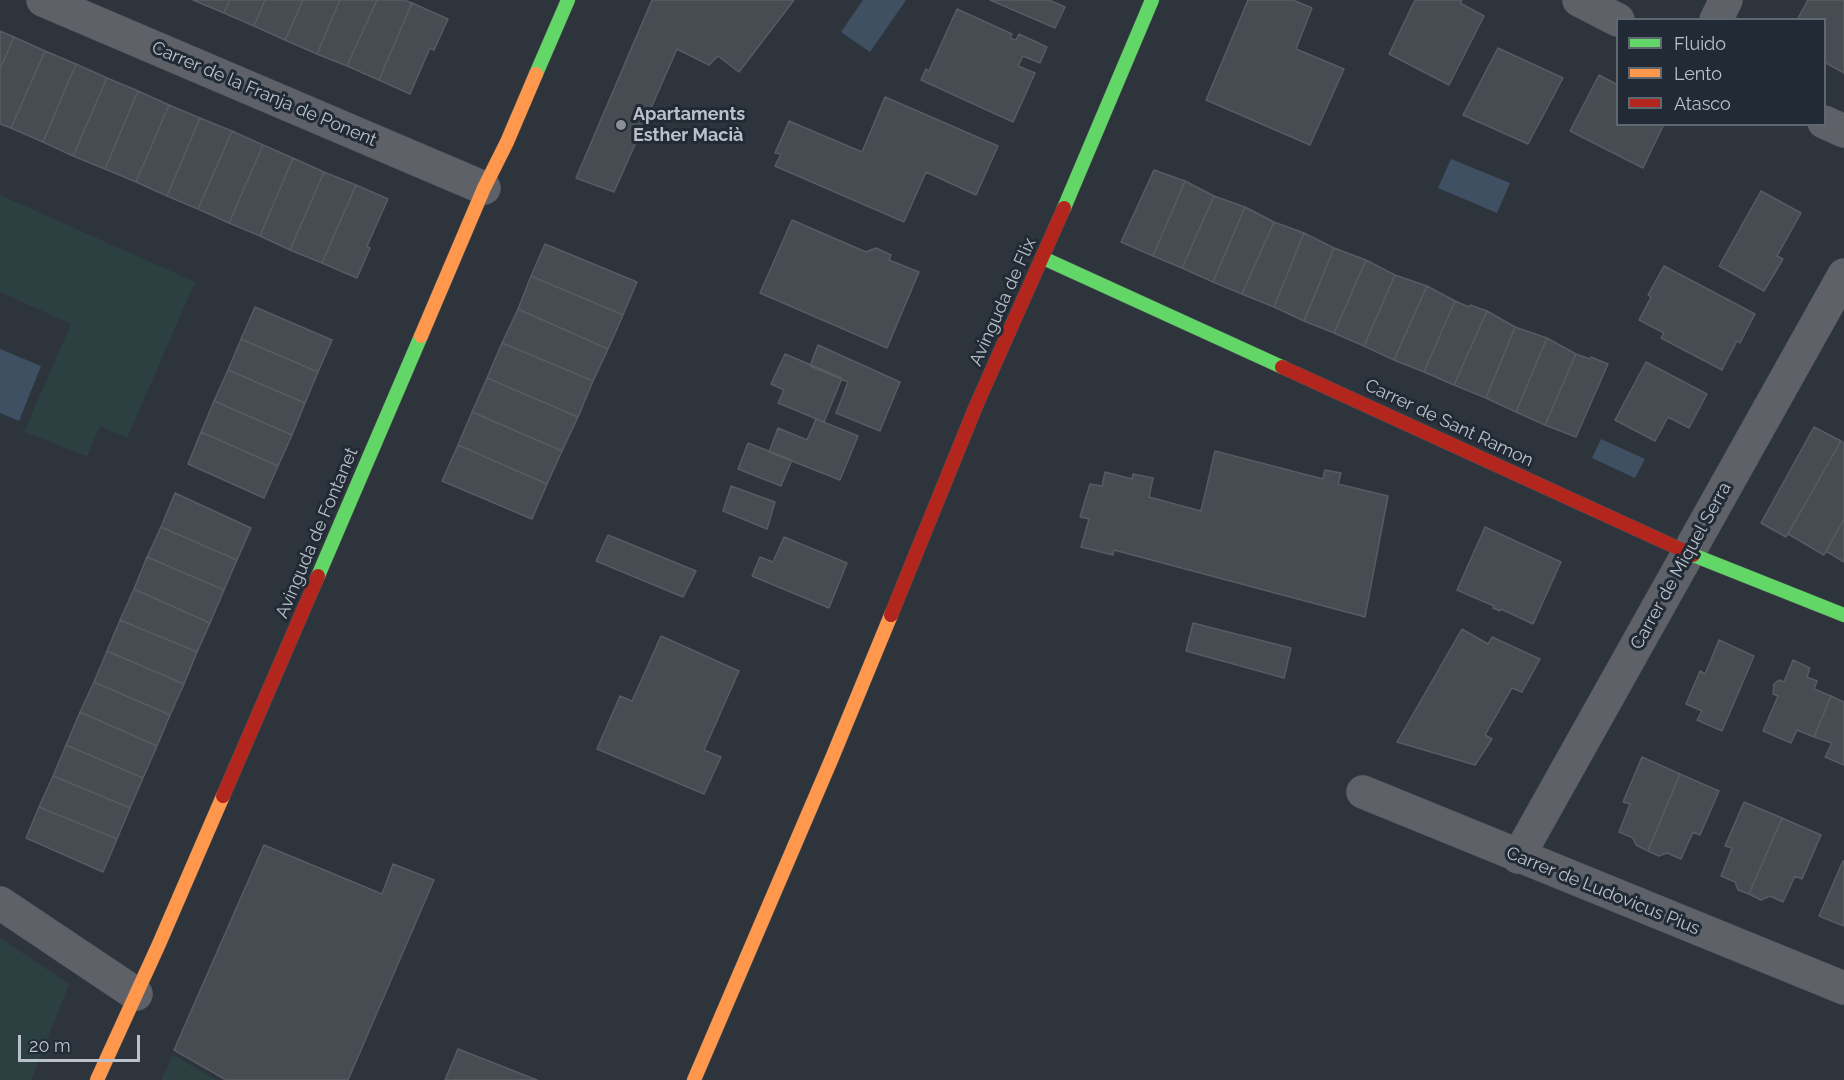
<!DOCTYPE html>
<html>
<head>
<meta charset="utf-8">
<style>
	body { margin:0 }
	#map { position:relative; width:1844px; height:1080px; overflow:hidden; background:#2e343b; font-family:Raleway,sans-serif }
	canvas { display:block }
	.legend { position:absolute; left:1616px; top:18px; width:210px; height:108px; box-sizing:border-box; background:#222b35; border:2px solid #5f6771; margin:0; padding:8px 10px; list-style:none; font-size:18px; color:#bac1ca }
	.legend li { display:flex; align-items:center; gap:12px; height:30px }
	.legend b { width:30px; border:2px solid #5f6771 }
	.scale { position:absolute; left:18px; top:1035px; width:122px; height:27px; box-sizing:border-box; border:3px solid #bac1ca; border-top:0; padding-left:8px; font-size:18px; line-height:21px; white-space:nowrap; color:#bac1ca; -webkit-text-stroke:4px #222b35; paint-order:stroke }
</style>
</head>
<body>
<div id="map">
<canvas width="1844" height="1080"></canvas>
<ul class="legend">
<li><b style="height:8px;background:#63d668"></b>Fluido</li>
<li><b style="height:8px;background:#ff974d"></b>Lento</li>
<li><b style="height:8px;background:#b3261e"></b>Atasco</li>
</ul>
<div class="scale">20 m</div>
</div>
<script>
const ctx = document.querySelector('canvas').getContext('2d');
ctx.lineJoin = 'round';
function fillPath(path, color) {
  ctx.fillStyle = color;
  ctx.fill(path, 'evenodd');
}
function trace(path, color, width, dash) {
  ctx.strokeStyle = color;
  ctx.lineWidth = width;
  ctx.lineCap = dash ? 'butt' : 'round';
  ctx.setLineDash(dash || []);
  ctx.stroke(path);
}
function write(font, color, halo, rows, align = 'center') {
  ctx.font = font + ' Raleway,sans-serif';
  ctx.lineWidth = 6;
  ctx.setLineDash([]);
  ctx.textBaseline = 'middle';
  ctx.strokeStyle = halo;
  ctx.fillStyle = color;
  for (const [text, x, y, turn = 0] of rows) {
    ctx.save();
    ctx.translate(x, y);
    ctx.rotate((+turn || 0) * Math.PI / 180);
    ctx.textAlign = isNaN(turn) ? turn : align;
    if (halo) ctx.strokeText(text, 0, 0);
    ctx.fillText(text, 0, 0);
    ctx.restore();
  }
}
const green = new Path2D(`
	M0,195L195,282L127,438L100,426L87,456L24,432L71,324L0,292Z
	M0,938L69,984L31,1080H0Z
	M173,1055L217,1080H161Z`);
const water = new Path2D(`
	M863,0H906L870,52L841,32Z
	M1451,159L1510,183L1497,213L1438,188Z
	M0,349L41,366L19,421L0,413Z
	M1601,439L1645,459L1635,478L1592,458Z`);
const building = new Path2D(`
	M193,0H230L224,13Z
	M230,0H265L254,26L224,13Z
	M265,0H303L285,40L254,26Z
	M303,0H340L317,54L285,40Z
	M340,0H377L347,66L317,54Z
	M377,0H404L412,3L379,80L347,66Z
	M652,0H794L739,72L718,56L709,65L677,49L614,192L576,178Z
	M990,0H1049L1065,7L1055,28Z
	M1248,0H1293L1312,8L1296,49L1344,69L1310,145L1206,100Z
	M1415,0H1462L1460,3L1484,16L1449,85L1389,54Z
	M1808,0H1844V73L1824,62V20H1797Z
	M412,3L448,19L434,50L430,48L410,94L379,80Z
	M957,9L1012,34L1010,38L1016,40L1019,34L1047,47L1040,63L1023,56L1018,66L1035,73L1013,122L921,80L926,69L929,71Z
	M0,31L14,37L0,69Z
	M14,37L45,51L11,128L0,124V69Z
	M1498,48L1563,78L1528,144L1463,115Z
	M45,51L76,64L43,142L11,128Z
	M76,64L107,78L73,156L43,142Z
	M1599,75L1618,85V124H1664L1643,168L1570,131Z
	M107,78L138,91L105,169L73,156Z
	M138,91L169,105L136,182L105,169Z
	M885,97L998,146L976,195L926,172L904,222L775,166L781,154L775,153L789,121L862,152Z
	M169,105L200,118L167,196L136,182Z
	M200,118L232,131L198,209L167,196Z
	M232,131L263,145L229,223L198,209Z
	M263,145L293,158L260,236L229,223Z
	M293,158L324,172L290,250L260,236Z
	M1154,170L1185,181L1153,256L1121,242Z
	M324,172L356,185L322,263L290,250Z
	M1185,181L1214,196L1182,268L1153,256Z
	M356,185L388,199L367,246L370,248L357,278L322,263Z
	M1761,191L1801,213L1777,256L1783,259L1764,291L1719,266Z
	M1214,196L1245,207L1213,282L1182,268Z
	M1245,207L1274,222L1242,294L1213,282Z
	M792,220L866,252L876,248L891,255L889,260L919,272L887,348L760,293Z
	M1274,222L1304,233L1274,307L1242,294Z
	M1304,233L1334,248L1304,321L1274,307Z
	M545,244L637,282L623,315L531,276Z
	M1334,248L1366,260L1334,333L1304,321Z
	M1366,260L1395,275L1364,346L1334,333Z
	M1664,266L1755,314L1740,343L1737,341L1722,370L1661,338L1664,333L1639,320L1651,297L1648,295Z
	M1395,275L1427,286L1394,360L1364,346Z
	M531,276L623,315L608,349L518,309Z
	M1427,286L1455,301L1424,372L1394,360Z
	M1455,301L1469,307L1470,305L1487,311L1454,385L1424,372Z
	M255,307L332,340L318,372L241,339Z
	M518,309L608,349L593,381L502,343Z
	M1487,311L1515,327L1486,398L1454,385Z
	M1515,327L1547,338L1516,412L1486,398Z
	M1547,338L1576,354L1545,425L1516,412Z
	M241,339L318,372L305,403L228,370Z
	M502,343L593,381L578,417L487,378Z
	M818,345L900,382L880,431L836,413L848,382L810,366Z
	M785,354L842,378L824,422L778,403L784,390L771,384Z
	M1576,354L1590,359L1591,357L1608,364L1576,437L1545,425Z
	M1646,362L1707,394L1689,428L1668,417L1655,441L1615,420Z
	M228,370L305,403L292,435L214,401Z
	M487,378L578,417L562,451L472,412Z
	M214,401L292,435L278,466L201,432Z
	M472,412L562,451L547,484L458,445Z
	M816,419L858,436L840,480L769,452L778,428L807,440Z
	M1814,427L1841,441L1786,537L1761,523Z
	M201,432L278,466L264,498L188,464Z
	M1841,441L1844,443V519L1824,555L1788,534Z
	M748,443L792,460L781,486L738,469Z
	M458,445L547,484L532,519L442,481Z
	M1215,451L1323,479L1325,470L1341,473L1338,484L1388,496L1365,617L1114,550L1113,555L1081,547L1089,519L1080,517L1090,484L1102,486L1105,472L1132,479L1133,474L1153,478L1149,497L1201,511Z
	M731,486L775,502L767,529L723,511Z
	M175,493L251,528L237,560L161,527Z
	M1844,519V562L1826,551Z
	M161,527L237,560L224,590L147,557Z
	M1485,527L1561,562L1533,624L1501,609L1500,611L1493,608L1494,606L1457,590Z
	M608,535L696,571L683,597L596,561Z
	M784,537L847,563L829,608L752,576L760,557L773,562Z
	M147,557L224,590L210,623L134,589Z
	M134,589L210,623L197,652L120,620Z
	M120,620L197,652L184,684L107,651Z
	M1193,623L1291,648L1284,678L1186,651Z
	M1462,629L1488,644L1492,637L1540,659L1522,692L1512,688L1485,735L1492,739L1475,765L1397,742Z
	M661,636L739,671L704,750L721,757L704,794L597,749L620,696L632,701Z
	M1719,640L1754,656L1722,731L1697,720L1702,711L1686,704L1700,671L1705,674Z
	M107,651L184,684L170,715L94,682Z
	M1793,660L1810,668L1807,677L1817,681L1814,689L1831,696L1814,737L1797,730L1791,743L1763,731L1778,696L1773,694L1774,684L1779,680L1784,682Z
	M94,682L170,715L157,746L80,712Z
	M1831,696L1844,702V765L1825,757L1832,743L1814,737Z
	M80,712L157,746L143,778L66,745Z
	M66,745L143,778L130,808L53,776Z
	M1642,757L1680,774L1648,851L1636,845L1633,838L1619,832L1630,804L1623,802Z
	M1680,774L1719,791L1700,835L1693,832L1681,859L1667,853L1659,856L1648,851Z
	M53,776L130,808L117,839L39,807Z
	M1744,802L1782,818L1749,894L1738,890L1735,882L1721,876L1732,848L1725,846Z
	M39,807L117,839L103,872L26,838Z
	M1782,818L1821,835L1802,879L1795,876L1783,902L1770,896L1761,900L1749,894Z
	M264,845L382,894L393,864L434,880L348,1080H226L174,1050Z
	M1843,861H1844V926L1819,916Z
	M458,1049L537,1080H445Z`);
const street = new Path2D(`
	M43,0L484,188
	M1579,0L1618,20
	M1716,20L1726,0
	M1824,122L1844,131
	M1363,792L1844,988
	M1518,857L1844,275
	M0,903L136,994`);
const fast = new Path2D(`
	M536,74L568,0
	M1064,208L1152,0
	M1043,258L1282,367
	M1693,555L1844,615
	M318,576L421,336`);
const slow = new Path2D(`
	M421,336L484,188L507,142L536,74
	M97,1080L159,944L223,796
	M694,1080L832,758L891,615`);
const jam = new Path2D(`
	M1282,367L1693,555
	M891,615L976,406L1064,208
	M223,796L318,576`);
const markers = [
	[621,125,6,"#899098"]
];
const streetNames = [
	["Carrer de la Franja de Ponent",264,94,23],
	["Avinguda de Flix",1003,302,-66],
	["Carrer de Sant Ramon",1449,423,25],
	["Avinguda de Fontanet",317,533,-67],
	["Carrer de Miquel Serra",1681,566,-61],
	["Carrer de Ludovicus Pius",1603,891,22]
];
const poiNames = [
	["Apartaments",633,115],
	["Esther Macià",633,136]
];
fillPath(green, '#2c4041');
fillPath(water, '#3f5063');
fillPath(building, '#464c51');
trace(building, '#575c62', 1.5);
trace(street, '#4c5055', 34);
trace(fast, '#4c5055', 15);
trace(slow, '#4c5055', 15);
trace(jam, '#4c5055', 15);
trace(street, '#5e6268', 33);
trace(fast, '#63d668', 14);
trace(slow, '#ff974d', 14);
trace(jam, '#b3261e', 14);
for (const [x, y, r, color] of markers) {
  const dot = new Path2D();
  dot.arc(x, y, r, 0, 2 * Math.PI);
  ctx.fillStyle = color;
  ctx.fill(dot);
  trace(dot, '#222b35', 2);
}
write('18px', '#bac1ca', '#222b35', streetNames);
write('bold 18px', '#bac1ca', '#222b35', poiNames, 'left');
</script>
</body>
</html>
